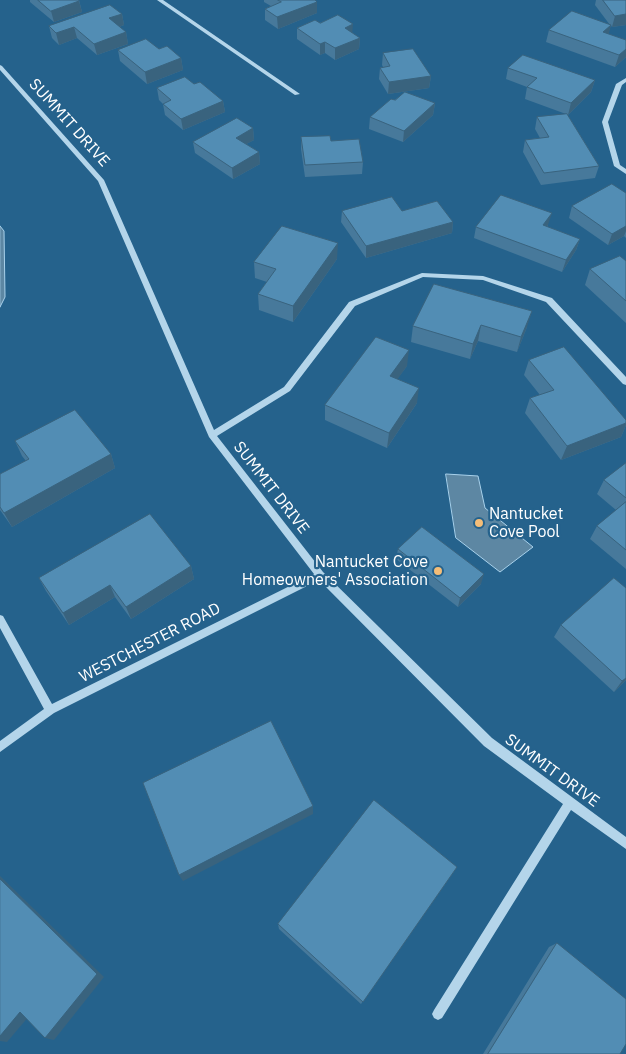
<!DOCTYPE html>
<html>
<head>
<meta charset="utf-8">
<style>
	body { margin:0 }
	canvas { display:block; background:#25628c }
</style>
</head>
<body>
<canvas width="626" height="1054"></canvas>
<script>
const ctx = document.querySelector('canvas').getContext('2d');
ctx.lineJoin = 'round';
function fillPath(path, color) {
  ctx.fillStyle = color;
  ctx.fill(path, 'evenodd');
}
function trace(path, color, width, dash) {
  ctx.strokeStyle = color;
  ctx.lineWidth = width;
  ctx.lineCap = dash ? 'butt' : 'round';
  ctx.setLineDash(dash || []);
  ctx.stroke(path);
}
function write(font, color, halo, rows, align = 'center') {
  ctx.font = font + ' "IBM Plex Sans",sans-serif';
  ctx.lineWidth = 4.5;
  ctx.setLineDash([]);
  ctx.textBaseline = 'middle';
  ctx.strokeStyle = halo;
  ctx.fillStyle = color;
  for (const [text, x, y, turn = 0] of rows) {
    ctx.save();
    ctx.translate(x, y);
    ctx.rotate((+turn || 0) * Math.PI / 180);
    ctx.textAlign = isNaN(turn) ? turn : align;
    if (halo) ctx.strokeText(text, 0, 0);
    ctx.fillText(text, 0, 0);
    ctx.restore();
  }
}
const water = new Path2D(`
	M0,226L4,231L5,297L0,307Z
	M446,474L478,476L485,508L533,547L500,572L456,538Z`);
const minor = new Path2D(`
	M157,0H163L300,94L295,95Z
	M0,65L2,66L104,180L214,430L284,387L349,302L422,273L483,276L552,298L626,377V385L623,384L546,302L483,280L423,277L355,306L290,391L217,436L323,572L492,738L626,837V849L571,810L442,1018L438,1020L434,1018L432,1014L434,1010L563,804L484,746L319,580L54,713L0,752V741L44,709L0,628V615L3,616L52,704L314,574L209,437L98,181L0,70Z
	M626,78V82L622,85L608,122L620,165L626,169V174L614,166L602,122L616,84Z`);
const wall = new Path2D(`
	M30,0H79L82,12L54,22L30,2Z
	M264,0H315L317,13L278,29L265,20V9L271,6L264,2Z
	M596,0H626V25L612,27L611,25L608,34L626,40V57L615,67L546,42L549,30L610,25L595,5Z
	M122,14L124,25L119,27L126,32L128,44L97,55L77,38L59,45L52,38L49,26Z
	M320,23L352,33L360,38L359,49L335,60L325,53L320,55L297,39V28Z
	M159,49L181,58L183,70L147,84L120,61L118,50Z
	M383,53L431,76L429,88L388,94L379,79L380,68L383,67L382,65Z
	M508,68L595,80L591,92L568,115L567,114L599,166L595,178L541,185L523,152L525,140L540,138L535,129L537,117L566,114L525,99L527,87L506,79Z
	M194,84L223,101L225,112L183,130L165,115L163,104L159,100L157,88Z
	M395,100L435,103L433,115L403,142L369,129L370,117Z
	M253,128L254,140L246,144L259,152L260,164L233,179L195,153L193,142Z
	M301,137L331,141L363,162L362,174L305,177L301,149Z
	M626,193V238L624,236L608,245L569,218L572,206Z
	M342,211H402L453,222L452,233L366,258L341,222Z
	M548,225L547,227L580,239L576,250L562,272L474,238L476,227Z
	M337,259L293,322L259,310L258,294L267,282L255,278L254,262Z
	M626,261V323L585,285L590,269Z
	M434,284L527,327L517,352L478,341L470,359L411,342L413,326Z
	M529,360L626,420V425L621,437L561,460L525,413L530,398L540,395L524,375Z
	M407,366L397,379L417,403L387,448L325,420V405Z
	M15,441L111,454L115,468L12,527L0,510V474L26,461L22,456Z
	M626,463V569L590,539L597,526L616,510L597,494L604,480Z
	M398,549L481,584L458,607L396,559Z
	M191,566L194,579L131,619L115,597L69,625L46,591L39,578Z
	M561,625L626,680L614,692L554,637Z
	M457,867L361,1004L279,929L278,924Z
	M557,943L620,1054H483L549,947Z`);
const shadedWall = new Path2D(`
	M79,1L82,12L54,22L51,11Z
	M317,2V13L278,29L277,17Z
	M122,14L124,25L111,30L109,18Z
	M626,14V25L612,27L615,16Z
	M353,24L352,36L345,28Z
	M611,25L608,36L603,32Z
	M74,27L77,38L59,45L56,33Z
	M126,32L128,44L97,55L94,44Z
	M360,38L359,49L335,60V48Z
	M325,42V53L320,55V44Z
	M626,49V57L615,67L619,55Z
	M181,58L183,70L147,84L145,72Z
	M431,76L429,88L388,94L389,82Z
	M595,80L591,92L568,115L571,103Z
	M223,101L225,112L183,130L181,119Z
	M435,103L433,115L403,142L404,131Z
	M253,128L254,140L237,149L236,138Z
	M259,152L260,164L233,179L232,168Z
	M552,213L548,225L540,237L543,225Z
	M453,222L452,233L366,258V246Z
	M626,226V231L624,236L608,245L612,234Z
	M580,239L576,250L562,272L566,260Z
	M338,243L337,259L293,322V306Z
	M532,311L527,327L517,352L521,337Z
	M481,325L478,341L470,359L473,344Z
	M409,350L407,366L389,391L390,376Z
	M419,388L417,403L387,448L389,433Z
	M626,423V425L621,437L561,460L567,446Z
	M111,454L115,468L12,527L4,513Z
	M191,566L194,579L131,619L126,607Z
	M484,574L481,584L458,607L460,598Z
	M110,585L115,597L69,625L63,613Z
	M626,678V680L614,692L622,681Z
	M313,806V814L183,881L179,875Z
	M0,876L104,977L54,1040L45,1038L0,879Z
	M20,1012L30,1015L7,1042L0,1041V1036Z`);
const building = new Path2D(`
	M38,0H79V1L51,11Z
	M278,0H315L317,2L277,17L265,9L281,2Z
	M603,0H626V14L615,16Z
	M110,5L122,14L109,18L126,32L94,44L74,27L56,33L49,26Z
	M572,11L611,25L603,32L626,40V49L619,55L549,30Z
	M338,15L353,24L345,28L360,38L335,48L325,42L320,44L297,28L315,20L320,23Z
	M146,39L159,49L167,46L181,58L145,72L118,50Z
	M413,49L431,76L389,82L380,68L390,66L383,53Z
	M523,55L595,80L571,103L527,87L537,78L508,68Z
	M185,77L194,84L200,82L223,101L181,119L163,104L171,100L157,88Z
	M405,92L435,103L404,131L370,117L391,99L395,100Z
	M567,114L599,166L544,173L525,140L549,137L537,117Z
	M237,118L253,128L236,138L259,152L232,168L193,142Z
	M330,136L331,141L359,139L363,162L305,165L301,137Z
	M612,184L626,193V226L612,234L572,206Z
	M501,195L552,213L543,225L580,239L566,260L476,227Z
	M392,197L402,211L437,201L453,222L366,246L342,211Z
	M282,226L338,243L293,306L258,294L276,269L254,262Z
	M620,256L626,261V301L590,269Z
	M434,284L532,311L521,337L481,325L473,344L413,326Z
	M376,337L409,350L390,376L419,388L389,433L325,405Z
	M564,347L626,420V423L567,446L530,398L554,390L529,360Z
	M75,410L111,454L4,513L0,507V474L29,459L15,441Z
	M626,463V498L604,480Z
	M626,502V550L597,526Z
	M150,514L191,566L126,607L110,585L63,613L39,578Z
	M422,527L484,574L460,598L398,549Z
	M614,578L626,588V678L622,681L561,625Z
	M271,721L313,806L179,875L143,783Z
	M374,800L457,867L363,1002L278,924Z
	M0,879L97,974L45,1038L20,1012L0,1036Z
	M557,943L626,999V1044L620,1054H488Z`);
const markers = [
	[479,523,5,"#f4bd78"],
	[438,571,5,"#f4bd78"]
];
const streetNames = [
	["SUMMIT DRIVE",69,123,48],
	["SUMMIT DRIVE",271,488,52],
	["WESTCHESTER ROAD",150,643,-27],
	["SUMMIT DRIVE",552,771,36]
];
const poiNames = [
	["Nantucket",489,514],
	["Cove Pool",489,532],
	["Nantucket Cove",428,562,"right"],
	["Homeowners' Association",428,580,"right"]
];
fillPath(water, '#5d87a3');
trace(water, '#a8d1eb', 1);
fillPath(minor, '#b4d5ea');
fillPath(wall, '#47799b');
fillPath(shadedWall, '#39637e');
fillPath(building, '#528db4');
trace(building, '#39637e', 1);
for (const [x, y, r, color] of markers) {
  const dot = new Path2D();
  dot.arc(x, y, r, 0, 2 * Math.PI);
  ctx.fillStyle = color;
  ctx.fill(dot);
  trace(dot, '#25628c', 2);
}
write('16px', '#fff', '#25628c', streetNames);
write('16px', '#fff', '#25628c', poiNames, 'left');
</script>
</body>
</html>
